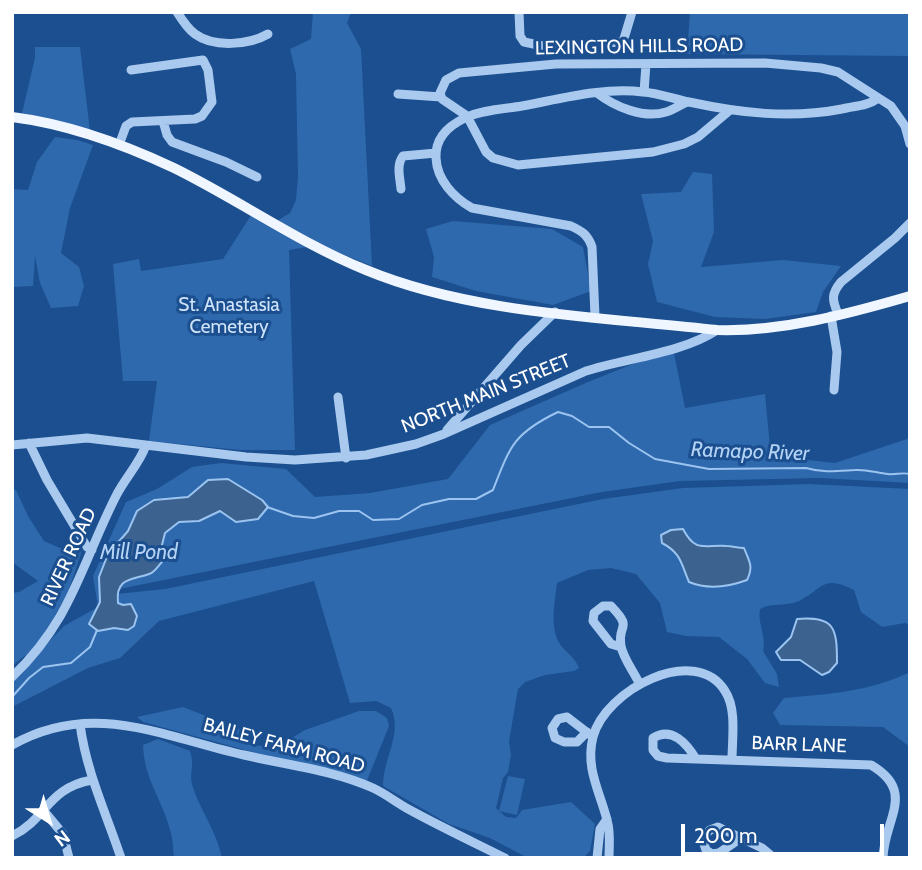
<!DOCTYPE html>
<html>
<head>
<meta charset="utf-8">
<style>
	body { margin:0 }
	#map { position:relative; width:922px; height:870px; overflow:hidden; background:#1b4f8f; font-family:Cabin,sans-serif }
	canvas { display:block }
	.frame { position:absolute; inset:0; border:14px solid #fff; pointer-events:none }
	.north { position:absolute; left:14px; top:786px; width:70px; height:70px; -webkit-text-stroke:5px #1b4f8f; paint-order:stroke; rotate:143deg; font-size:19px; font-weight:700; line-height:28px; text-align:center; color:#fff }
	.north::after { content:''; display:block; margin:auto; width:24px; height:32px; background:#fff; clip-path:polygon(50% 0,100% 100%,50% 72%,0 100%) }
	.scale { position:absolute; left:681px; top:824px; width:203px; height:32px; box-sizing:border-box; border:4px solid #fff; border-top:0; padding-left:9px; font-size:21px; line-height:24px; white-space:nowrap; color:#fff; -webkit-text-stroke:5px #1b4f8f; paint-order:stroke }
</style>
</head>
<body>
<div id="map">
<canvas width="922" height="870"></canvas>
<div class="frame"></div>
<div class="north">N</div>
<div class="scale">200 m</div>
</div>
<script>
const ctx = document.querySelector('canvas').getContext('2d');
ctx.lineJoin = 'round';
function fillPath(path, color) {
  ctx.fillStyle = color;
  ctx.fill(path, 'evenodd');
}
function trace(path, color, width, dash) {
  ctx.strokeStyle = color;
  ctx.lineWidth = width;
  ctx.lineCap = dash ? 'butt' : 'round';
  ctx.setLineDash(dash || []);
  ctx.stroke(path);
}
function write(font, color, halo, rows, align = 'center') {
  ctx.font = font + ' Cabin,sans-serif';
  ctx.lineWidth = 6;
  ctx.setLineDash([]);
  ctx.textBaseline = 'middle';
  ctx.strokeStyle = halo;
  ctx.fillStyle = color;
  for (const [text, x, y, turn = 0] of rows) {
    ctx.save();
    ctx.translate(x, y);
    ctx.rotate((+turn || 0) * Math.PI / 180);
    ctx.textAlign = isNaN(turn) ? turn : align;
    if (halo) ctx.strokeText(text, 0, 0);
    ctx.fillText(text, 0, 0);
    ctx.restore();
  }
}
const green = new Path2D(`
	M313,12H351L347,23L361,49L372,266L337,252L277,221L290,213L296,200L298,177L296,74L290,49L311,39Z
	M690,12H910V56L687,54Z
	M35,47H80L90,131L55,120L22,113L35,58Z
	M55,137L77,140L93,145L70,208L61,253L79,267L84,286L78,306L51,308L40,283L35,256L33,286L12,287V189L28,190L37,162Z
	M693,172L712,174L714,232L701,267L783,260L841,266L823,292L816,312L765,319L715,317L657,302L648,264L653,241L641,194L681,192Z
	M253,212L313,246L289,250L295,450H240L149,441L157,381H123L113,264L139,259L141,271L223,259Z
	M453,221L552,229L583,247L591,291L553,305L476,291L432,277L434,257L426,229Z
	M673,348L685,408L765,394L771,458H789L835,463L910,438V483L820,478L680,481L602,492L119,589L117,594L165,589L603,499L683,488L809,484L910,489V625L905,623L882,627L861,612L854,590C822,574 823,589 799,601C786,607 771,602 760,609C757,623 767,637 763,651L777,674L779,687L765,683L747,659L719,637L686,636L667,632L660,603L636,574L611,568L588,570L557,583C555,601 550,623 558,641C563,651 574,655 579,668L574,671L545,675L525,682L518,689L509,741L511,755L508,772L503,778L496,808L506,817L516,818L522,810L571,802L595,824L590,851L583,858H528L490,838L449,824L383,786C383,758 403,734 391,708L376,701L350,703L314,581L159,621L120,658L88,668L12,707V680L64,626L98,607L93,576L126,502L157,489L192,467L221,463L286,469L315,497L370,493L448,479L490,425L588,382Z
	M12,490H16L28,516L44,541L62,549L74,545L82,550L68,593L34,651L23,657L12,666V593L19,592L38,581L12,562Z
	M910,672V747L883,727L780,725L773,713L784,698C828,694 869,692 910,672Z
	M183,707L244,731L248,742L259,746L280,745L305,730L359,711H376L387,718L389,726L366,783L143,722L137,717Z
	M158,739L190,751C195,766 189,774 192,784C199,809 216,829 222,858H174C173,849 173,839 170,830C162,799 144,779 143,745Z
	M508,776L525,779L517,815L499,811Z`);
const water = new Path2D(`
	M228,479L262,500L268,507L258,519L236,522L220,511L199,521L179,522L165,533L161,549L162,562C158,566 154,573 149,574C133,580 115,577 118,603L123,605L131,604L137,616L134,626L128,630L114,628L98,631L89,624L100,602L99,577L108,554L128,531L137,511L154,500L188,497L208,480Z
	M683,529C696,554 705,544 727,546C732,546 738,548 744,548C749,561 754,566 747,580C728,587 708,590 689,582C681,563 681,553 662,543L661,535L671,530Z
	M797,619C835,616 837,628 837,663L829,672L822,675L800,660H781L776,652L791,637Z`);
const stream = new Path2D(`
	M267,507L293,516L314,518L339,511H359L373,520L399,519L422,505L449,499H476L493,490C510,446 514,433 558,412L572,416L589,427H609L629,443L655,459L709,469L806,468C823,473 837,471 855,470C866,469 877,473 888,474C896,475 902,472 910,474
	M12,697L29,678L43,667L71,663L90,647L97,630`);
const minor = new Path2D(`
	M177,12C182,20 188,29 195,34C214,48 249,45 268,34
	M519,12L520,36L524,42L543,46L623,42L632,12
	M644,92L646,64
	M597,93C615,107 644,119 666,112C673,110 680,105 687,102
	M398,94L441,97
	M730,110L698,137L684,144L653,152L518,165L493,158L486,152L467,116L442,99L440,93L446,80L459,73L556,64L765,63L821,68L838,72L891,106L905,126L910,144
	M163,121L167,135L172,142L226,162L257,177
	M119,145L126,126L132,122L195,119L202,116L212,102L208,70L203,60L131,70
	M401,189C400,178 396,165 403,156L436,153
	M838,314C832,300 831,294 841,282L895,238L910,223
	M595,316L592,247C588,235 582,231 571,226L472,208C454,198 437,180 436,158C435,139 448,126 465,118C481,110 504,109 522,106C560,99 603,87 643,92C658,93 674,99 689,102C740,113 790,119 842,109C853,106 868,106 877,99
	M831,316L837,352L834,390
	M338,397L346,458
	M447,430L521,345L555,312
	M29,443L47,480L87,547L92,550
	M12,445L87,438L246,457L295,460L366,455L416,444L444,434L586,371C626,358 683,353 717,330
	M621,647L611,644L593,621L594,613L603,606H611C634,630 617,623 621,646C623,658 634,672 639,683
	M12,677C72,620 81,565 116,496C125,478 140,463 146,445
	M80,724C86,771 106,813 121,858
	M587,732L577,742H564L555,738L552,728L558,719L567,717L593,737
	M12,745C93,699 163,737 244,755C286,765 334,770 373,788C386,794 397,803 410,810C441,827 473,842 505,858
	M696,759C687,744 672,726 653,738V750L658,756L667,758L871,765C917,792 884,819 883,858
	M43,810L63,834L69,858
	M12,836C47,819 47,788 92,780
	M741,838L719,853L712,854L706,850L702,838L710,830L718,827L762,848L774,858
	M597,858L600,829L607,819
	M609,858C609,845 611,833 607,820C600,792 585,768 593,737C605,690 695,643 725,691C737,709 732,739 732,760`);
const major = new Path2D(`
	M12,117C68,124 123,144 174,168C239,200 299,243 366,270C472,314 603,317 717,330C781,332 848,314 910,296`);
const streetNames = [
	["LEXINGTON HILLS ROAD",639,47,-1],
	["NORTH MAIN STREET",486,394,-22],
	["RIVER ROAD",69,557,-65],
	["BARR LANE",799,745,2],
	["BAILEY FARM ROAD",284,746,15]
];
const parkNames = [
	["St. Anastasia",229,305],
	["Cemetery",229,327]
];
const waterNames = [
	["Ramapo River",750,452,2],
	["Mill Pond",139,553]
];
fillPath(green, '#2e69ad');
fillPath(water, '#3c6290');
trace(water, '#9cc4f0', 2);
trace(stream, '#9cc4f0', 2);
trace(minor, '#a9c9ee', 9);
trace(major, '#f0f6ff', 10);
write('19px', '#fff', '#1b4f8f', streetNames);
write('19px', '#cfe3fa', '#1b4f8f', parkNames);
write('italic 21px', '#b5d3f5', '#1b4f8f', waterNames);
</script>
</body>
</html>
